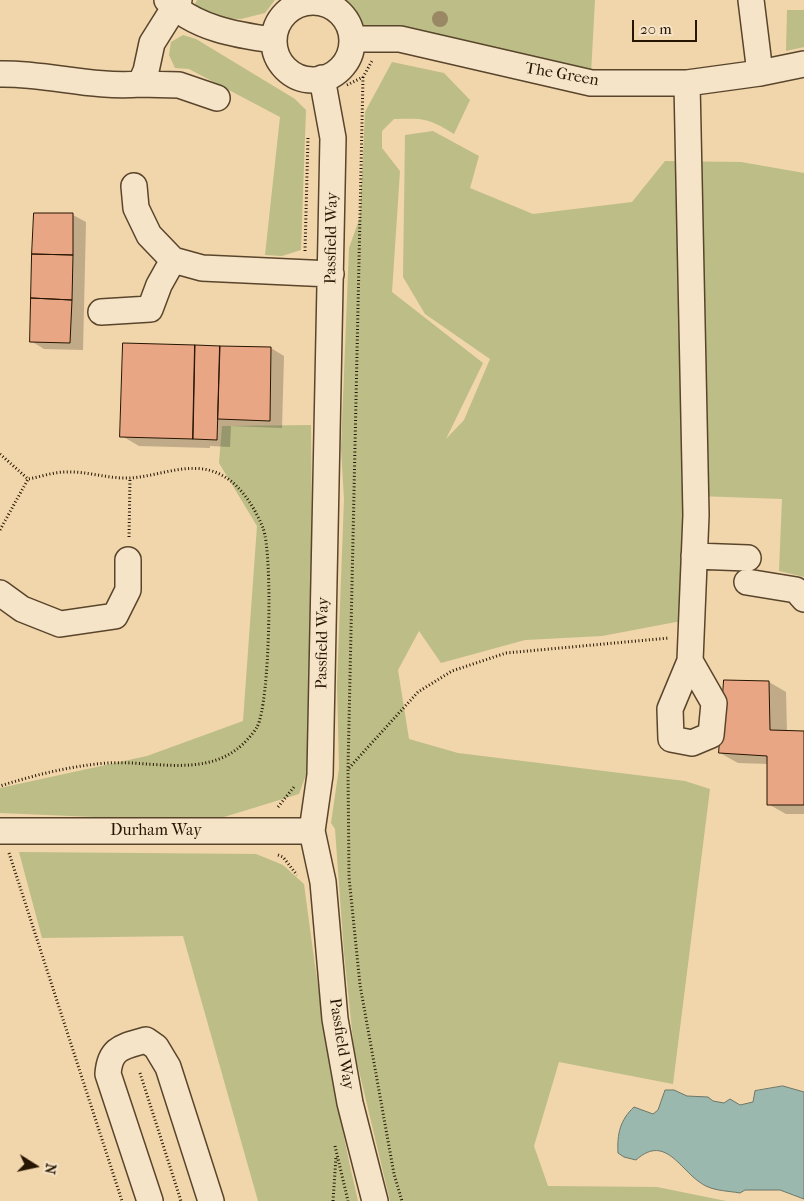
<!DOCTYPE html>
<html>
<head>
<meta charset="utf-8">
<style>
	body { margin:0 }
	#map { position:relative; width:804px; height:1201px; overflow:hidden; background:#f1d5ab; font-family:"IM FELL French Canon",serif }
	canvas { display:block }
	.north { position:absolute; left:10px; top:1141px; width:50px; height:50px; -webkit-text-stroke:4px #f6e4c8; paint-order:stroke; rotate:100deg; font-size:14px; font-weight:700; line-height:20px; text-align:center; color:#261501 }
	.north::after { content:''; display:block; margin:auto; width:18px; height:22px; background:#261501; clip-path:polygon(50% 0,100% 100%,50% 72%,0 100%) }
	.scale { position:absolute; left:632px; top:20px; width:65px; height:22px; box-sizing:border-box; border:2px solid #261501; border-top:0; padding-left:6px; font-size:15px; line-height:18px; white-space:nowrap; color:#261501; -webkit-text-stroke:4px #f6e4c8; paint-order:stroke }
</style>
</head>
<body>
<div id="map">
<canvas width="804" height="1201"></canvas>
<div class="north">N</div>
<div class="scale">20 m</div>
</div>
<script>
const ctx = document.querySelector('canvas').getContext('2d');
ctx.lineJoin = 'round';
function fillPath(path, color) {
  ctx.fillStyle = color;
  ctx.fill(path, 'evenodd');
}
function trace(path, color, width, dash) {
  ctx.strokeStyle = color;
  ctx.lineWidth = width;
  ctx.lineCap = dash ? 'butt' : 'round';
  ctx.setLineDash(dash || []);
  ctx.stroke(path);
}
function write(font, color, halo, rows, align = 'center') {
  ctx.font = font + ' "IM FELL French Canon",serif';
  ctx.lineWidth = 5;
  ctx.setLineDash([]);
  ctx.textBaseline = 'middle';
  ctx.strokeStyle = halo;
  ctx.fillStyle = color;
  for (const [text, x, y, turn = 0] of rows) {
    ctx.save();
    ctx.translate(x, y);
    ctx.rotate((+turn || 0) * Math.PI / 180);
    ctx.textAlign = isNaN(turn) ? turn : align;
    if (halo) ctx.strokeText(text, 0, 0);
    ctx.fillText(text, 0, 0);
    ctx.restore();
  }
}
const green = new Path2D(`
	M197,0H275L265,13L241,19L215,18L194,6Z
	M345,0H595L591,74L373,29L361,24Z
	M787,10H804V47L786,51Z
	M183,35L196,39L295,99L306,110L301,250L282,256L265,255L280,117L189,69L175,68L169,55L171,42Z
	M392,62L444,73L470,100L454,134C429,118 423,118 394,119L382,131V148L400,171L392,292L483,363L446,439L464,420L490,359L425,314L403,277L405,135L433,131L479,156L470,188L533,214L632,202L665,161L741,162L804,173V577L779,571L782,499L698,496L692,619L602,636L525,640L441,663L419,631L398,670L409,739L458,753L685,781L710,789L673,1084L559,1062L534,1146L548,1186L657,1187L726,1201H390L354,1050L344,953L335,829L331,823L339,768L337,685L344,499L341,448L349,248L360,217L365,112Z
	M311,425L313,651L307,772L299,794L224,817L141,819L0,813V788L147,756L243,721L257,526L219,463L222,426Z
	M19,852L256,854L283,865L304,884C318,991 333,1096 358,1201H258L183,936L42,938Z`);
const water = new Path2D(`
	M783,1086L804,1092V1199L780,1190H745L740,1193C729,1191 716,1191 706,1186C681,1174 667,1132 636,1160L624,1157L618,1153C617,1134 620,1120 634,1107L653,1114L658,1110L665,1090H674L687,1096L708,1097L713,1101L724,1103L730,1099L740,1105L753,1102L755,1091Z`);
const shadow = new Path2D(`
	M35,214L73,215L86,222L83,350L44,349L31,341Z
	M195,346L271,348L284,356L282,428L231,426L230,447L210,446V448L139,446L122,436Z
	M769,682L786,692L787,732L804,733V814H786L768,804V764L738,763L720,753Z`);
const building = new Path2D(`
	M34,213H73V255L32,254Z
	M32,254L73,255L72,300L31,298Z
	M31,298L72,300L70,343L30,342Z
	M123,343L195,345L193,439L120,437Z
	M195,345L220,346L217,440L193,439Z
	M220,346L271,347L270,421L218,419Z
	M724,680L769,681L770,730L804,731V805H767V756L719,753Z`);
const path = new Path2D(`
	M363,77L348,769L349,877L360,985L394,1174L402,1201
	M347,85L363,77L372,61
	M305,251L308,137
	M0,454L28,479C40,477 53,472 66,472C87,471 108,479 130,478C162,476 195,458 225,477C242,487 256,510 263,528C273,553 270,704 257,727C253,734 243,745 237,749C201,777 148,760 107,763C70,766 35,775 0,786
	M0,530L28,479
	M129,537L130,478
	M349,768L418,692L452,671L506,653L669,638
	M278,807L294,787
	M9,853L122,1201
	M278,855L283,857L297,875
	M140,1073L181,1201
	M335,1146L348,1201
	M333,1201L336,1157`);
const minor = new Path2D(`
	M167,0C194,28 236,35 273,40
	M751,0L760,73
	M274 41a39 39 0 1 1 78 0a39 39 0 1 1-78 0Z
	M352,39H400L591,83H687L760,73L804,64
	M0,74C47,73 92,88 140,84L146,71L152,43L179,0
	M322,78L333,138L320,775L312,831L323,882L335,1019L350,1103L375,1201
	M687,83L696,515L690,661L714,703L711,735L692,743L671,739L670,709L690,661
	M140,84L179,85L217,98
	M134,186L136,208L149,235L173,260L202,268L331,274
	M101,312L150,309L159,285L173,260
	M694,556L748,558
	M747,582L796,590L804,599
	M0,593L22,609L60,624L115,616L128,590V560
	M0,831H312
	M150,1201L108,1074C110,1047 123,1047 146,1040L156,1047L168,1067L211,1201`);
const trees = [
	[440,19]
];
const streetNames = [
	["The Green",562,75,10],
	["Passfield Way",332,238,-89],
	["Passfield Way",323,643,-89],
	["Durham Way",156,831],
	["Passfield Way",341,1044,81]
];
fillPath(green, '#bcbd87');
fillPath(water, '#9bb8af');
trace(water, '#6c7769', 1);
fillPath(shadow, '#0003');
fillPath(building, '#e9a685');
trace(building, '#261501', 1);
trace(minor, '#59452c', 28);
trace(path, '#261501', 3, [1, 2.5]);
trace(minor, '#f6e4c8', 25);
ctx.fillStyle = '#9a8764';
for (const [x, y] of trees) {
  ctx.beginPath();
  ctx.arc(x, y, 8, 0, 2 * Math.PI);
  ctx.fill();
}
write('16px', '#261501', '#f6e4c8', streetNames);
</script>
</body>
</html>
